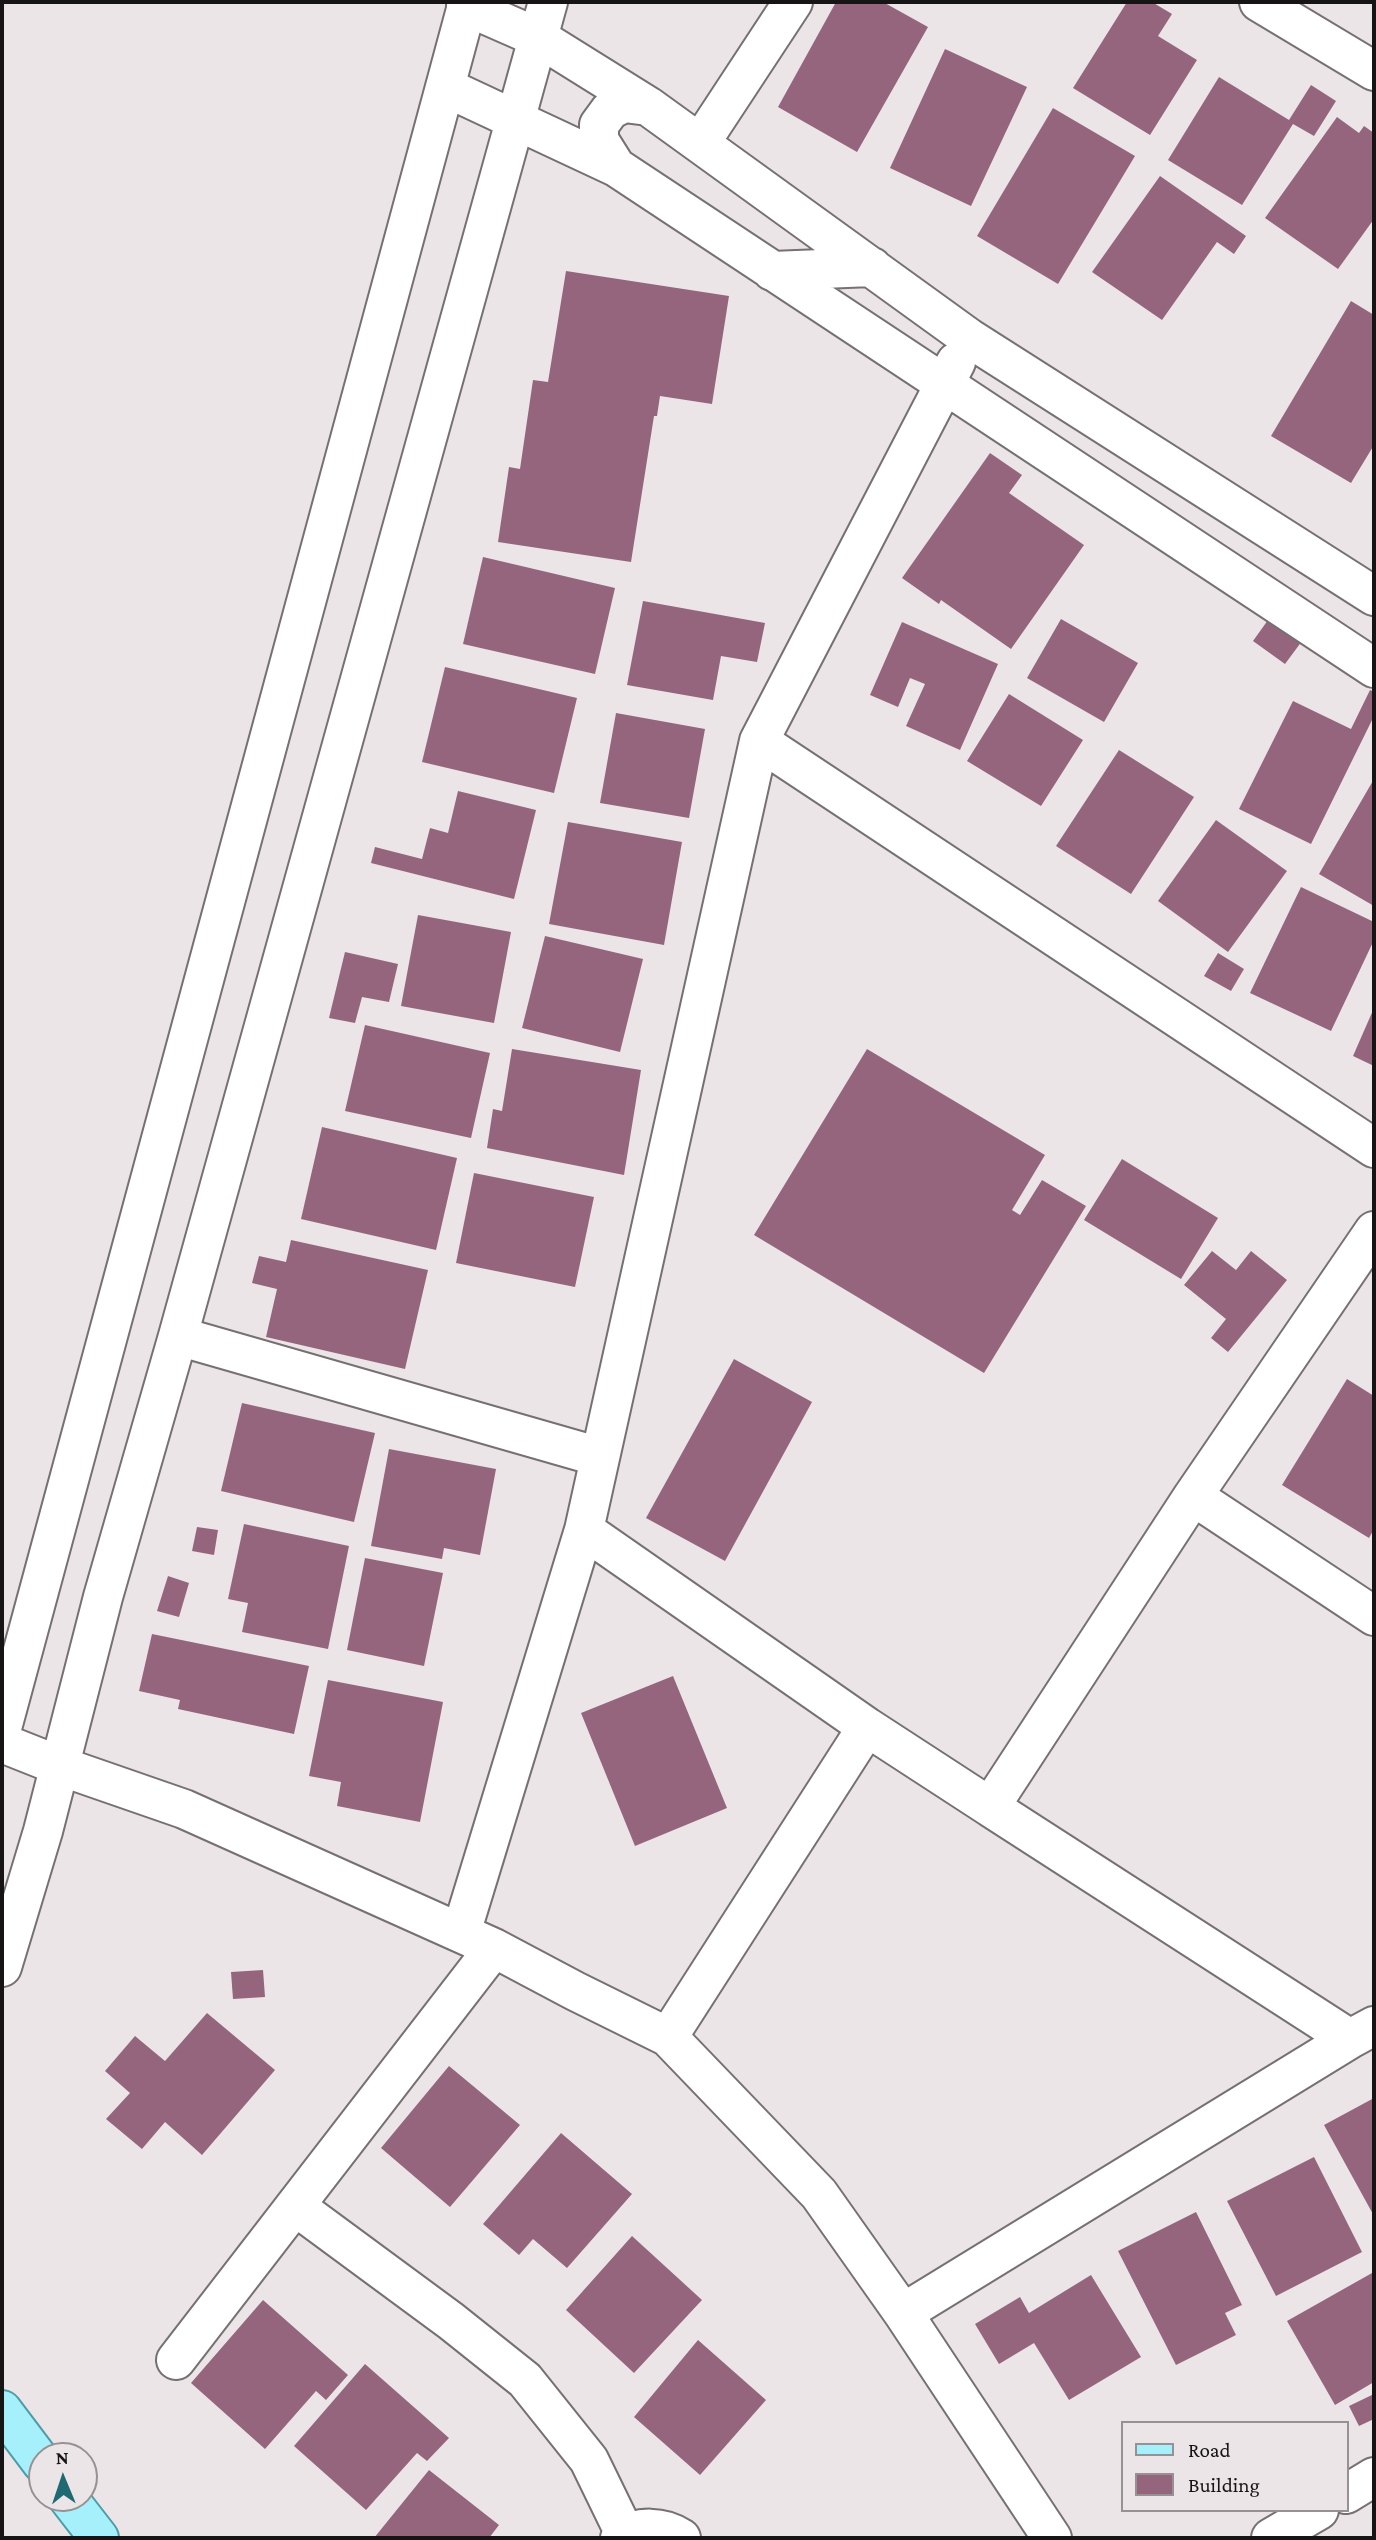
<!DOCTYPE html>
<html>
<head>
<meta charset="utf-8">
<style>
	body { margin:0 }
	#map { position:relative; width:1376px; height:2540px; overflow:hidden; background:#ebe5e7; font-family:"Crimson Pro",serif }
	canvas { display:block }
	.frame { position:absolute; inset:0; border:4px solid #161415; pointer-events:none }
	.legend { position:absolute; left:1121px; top:2421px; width:228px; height:91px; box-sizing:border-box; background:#ebe5e7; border:2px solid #969193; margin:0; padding:9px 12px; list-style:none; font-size:21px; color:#161415 }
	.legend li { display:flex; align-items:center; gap:14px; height:35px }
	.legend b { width:35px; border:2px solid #969193 }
	.north { position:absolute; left:28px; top:2442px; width:70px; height:70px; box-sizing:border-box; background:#ebe5e7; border:2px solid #969193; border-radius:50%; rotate:358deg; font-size:19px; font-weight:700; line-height:28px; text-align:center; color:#161415 }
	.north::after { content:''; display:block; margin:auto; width:24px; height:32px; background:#1e6972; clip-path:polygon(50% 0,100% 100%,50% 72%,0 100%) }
</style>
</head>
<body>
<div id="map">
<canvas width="1376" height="2540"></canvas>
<div class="frame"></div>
<ul class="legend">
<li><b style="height:9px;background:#a5f0fa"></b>Road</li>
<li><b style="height:19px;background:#95657e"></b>Building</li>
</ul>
<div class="north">N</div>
</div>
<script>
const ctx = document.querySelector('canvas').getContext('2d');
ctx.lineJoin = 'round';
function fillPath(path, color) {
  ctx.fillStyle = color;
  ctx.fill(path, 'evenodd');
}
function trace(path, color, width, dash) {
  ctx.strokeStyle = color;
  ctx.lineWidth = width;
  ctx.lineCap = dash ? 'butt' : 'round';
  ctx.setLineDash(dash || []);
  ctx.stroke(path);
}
const building = new Path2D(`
	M836,2H883L928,27L857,152L778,107Z
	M1127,2H1152L1172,14L1158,36L1197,60L1150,135L1073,88Z
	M945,49L1027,87L971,206L890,168Z
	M1219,77L1289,120L1311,85L1336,101L1314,136L1293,124L1242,205L1168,160Z
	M1053,108L1135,156L1058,284L977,236Z
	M1337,117L1359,133L1364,126L1374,133V219L1338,269L1265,218Z
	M1160,176L1246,236L1234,254L1217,242L1162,320L1092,272Z
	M566,271L729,296L712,404L660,396L657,416H654L631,562L498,542L509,467L520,469L533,380L548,382Z
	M1351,301L1374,315V445L1351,483L1271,436Z
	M990,453L1022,475L1009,493L1084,545L1011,649L941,600L939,604L902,578Z
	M483,557L615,588L595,674L463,644Z
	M643,601L765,623L757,662L721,656L713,700L627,685Z
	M1273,613L1305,637L1285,664L1253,641Z
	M1061,619L1138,663L1104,722L1027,678Z
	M902,622L998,664L960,750L906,726L925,684L910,678L898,707L870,695Z
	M445,667L577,698L554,793L422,762Z
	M1370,690L1374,692V716L1311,844L1239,809L1293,701L1351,729Z
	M1009,694L1083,740L1041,806L967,761Z
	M616,713L705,729L689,818L600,803Z
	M1119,750L1194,797L1131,894L1056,846Z
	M1374,779V906L1319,874Z
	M458,791L536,810L514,899L371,863L375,847L422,859L430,828L448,833Z
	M1216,820L1287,871L1228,952L1158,901Z
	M568,822L682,842L664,945L549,924Z
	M1301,887L1374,922V940L1331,1031L1250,993Z
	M418,915L511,932L494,1023L401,1006Z
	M545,936L643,959L620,1052L522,1028Z
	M345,952L398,964L389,1002L362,997L355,1023L329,1018Z
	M1218,953L1244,969L1231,991L1204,976Z
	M1374,1008V1066L1353,1056Z
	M365,1025L490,1053L471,1138L345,1111Z
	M512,1049L641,1070L624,1175L487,1148L493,1109L502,1111Z
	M867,1049L1045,1155L1012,1210L1020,1215L1042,1180L1086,1206L984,1373L754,1235Z
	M322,1127L457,1158L436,1250L301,1219Z
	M1122,1159L1218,1218L1181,1279L1084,1220Z
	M474,1173L594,1197L575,1287L456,1263Z
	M291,1240L428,1270L405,1369L266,1337L277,1289L252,1283L259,1256L286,1262Z
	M1212,1251L1236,1270L1251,1251L1287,1280L1228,1352L1211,1338L1226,1319L1184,1285Z
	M734,1359L812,1402L725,1561L646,1518Z
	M1347,1379L1374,1396V1529L1369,1538L1282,1485Z
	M242,1403L375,1433L354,1522L221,1491Z
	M389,1449L496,1469L480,1555L444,1548L442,1559L371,1546Z
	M244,1524L349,1546L328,1649L242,1632L248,1603L228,1599Z
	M197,1527L218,1530L214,1555L192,1551Z
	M365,1558L443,1573L424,1666L347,1650Z
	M168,1576L189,1583L179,1617L157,1611Z
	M152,1634L309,1666L294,1734L178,1709L180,1700L139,1691Z
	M673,1676L727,1808L635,1846L581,1713Z
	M328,1680L443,1702L420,1822L337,1806L341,1782L309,1776Z
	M263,1970L265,1997L233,1999L231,1972Z
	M207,2013L275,2070L202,2155L165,2122L142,2149L106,2119L130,2093L105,2071L135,2036L165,2061Z
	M449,2066L520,2125L450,2207L381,2148Z
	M1374,2098V2216L1324,2125Z
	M561,2133L632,2194L567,2268L533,2239L519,2255L483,2224Z
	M1314,2157L1362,2252L1276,2296L1227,2201Z
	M1196,2212L1242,2305L1225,2313L1236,2335L1176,2365L1118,2251Z
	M632,2236L702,2300L634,2373L566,2310Z
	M1372,2273L1374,2277V2382L1335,2405L1287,2321Z
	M1091,2275L1141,2357L1069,2400L1034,2343L999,2364L975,2324L1020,2297L1029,2313Z
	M263,2300L348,2375L326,2400L316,2391L265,2449L191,2383Z
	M698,2340L766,2400L700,2475L634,2417Z
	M365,2364L449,2438L427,2461L417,2453L366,2510L294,2446Z
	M1374,2394V2419L1359,2426L1349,2406Z
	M429,2470L499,2525L489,2538H374Z`);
const minor = new Path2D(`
	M1259,2L1374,71
	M466,6L539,38L648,106
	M445,87L616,167
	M701,142L793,2
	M772,271L872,267
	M1374,596L969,338L648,106L624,103L610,110L599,125V140L616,167L1374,668
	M759,741L1374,1148
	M1374,1231L1193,1496L1374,1616
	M178,1336L600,1457
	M1193,1496L990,1807L1350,2039L1374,2026
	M584,1530L867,1727L990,1807
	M2,1728L468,2
	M2,1743L60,1766L184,1809L494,1948L575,1991L668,2037L819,2194L903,2313L1052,2538
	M461,1933L584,1530L759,741L956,362
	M2,1967L43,1831L103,1597L178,1336L548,2
	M668,2037L867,1727
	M295,2206L451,2321L525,2380L589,2460L625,2534
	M903,2313L1350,2039
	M176,2360L494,1948
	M1346,2494L1374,2477
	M620,2538C638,2525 663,2526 681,2538
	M1271,2538L1319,2510`);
const major = new Path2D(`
	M2,2410L42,2463
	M68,2498L99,2538`);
fillPath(building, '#95657e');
trace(minor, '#767073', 42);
trace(major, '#4c9ca8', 42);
trace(minor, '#fff', 38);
trace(major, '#a5f0fa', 38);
</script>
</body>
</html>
